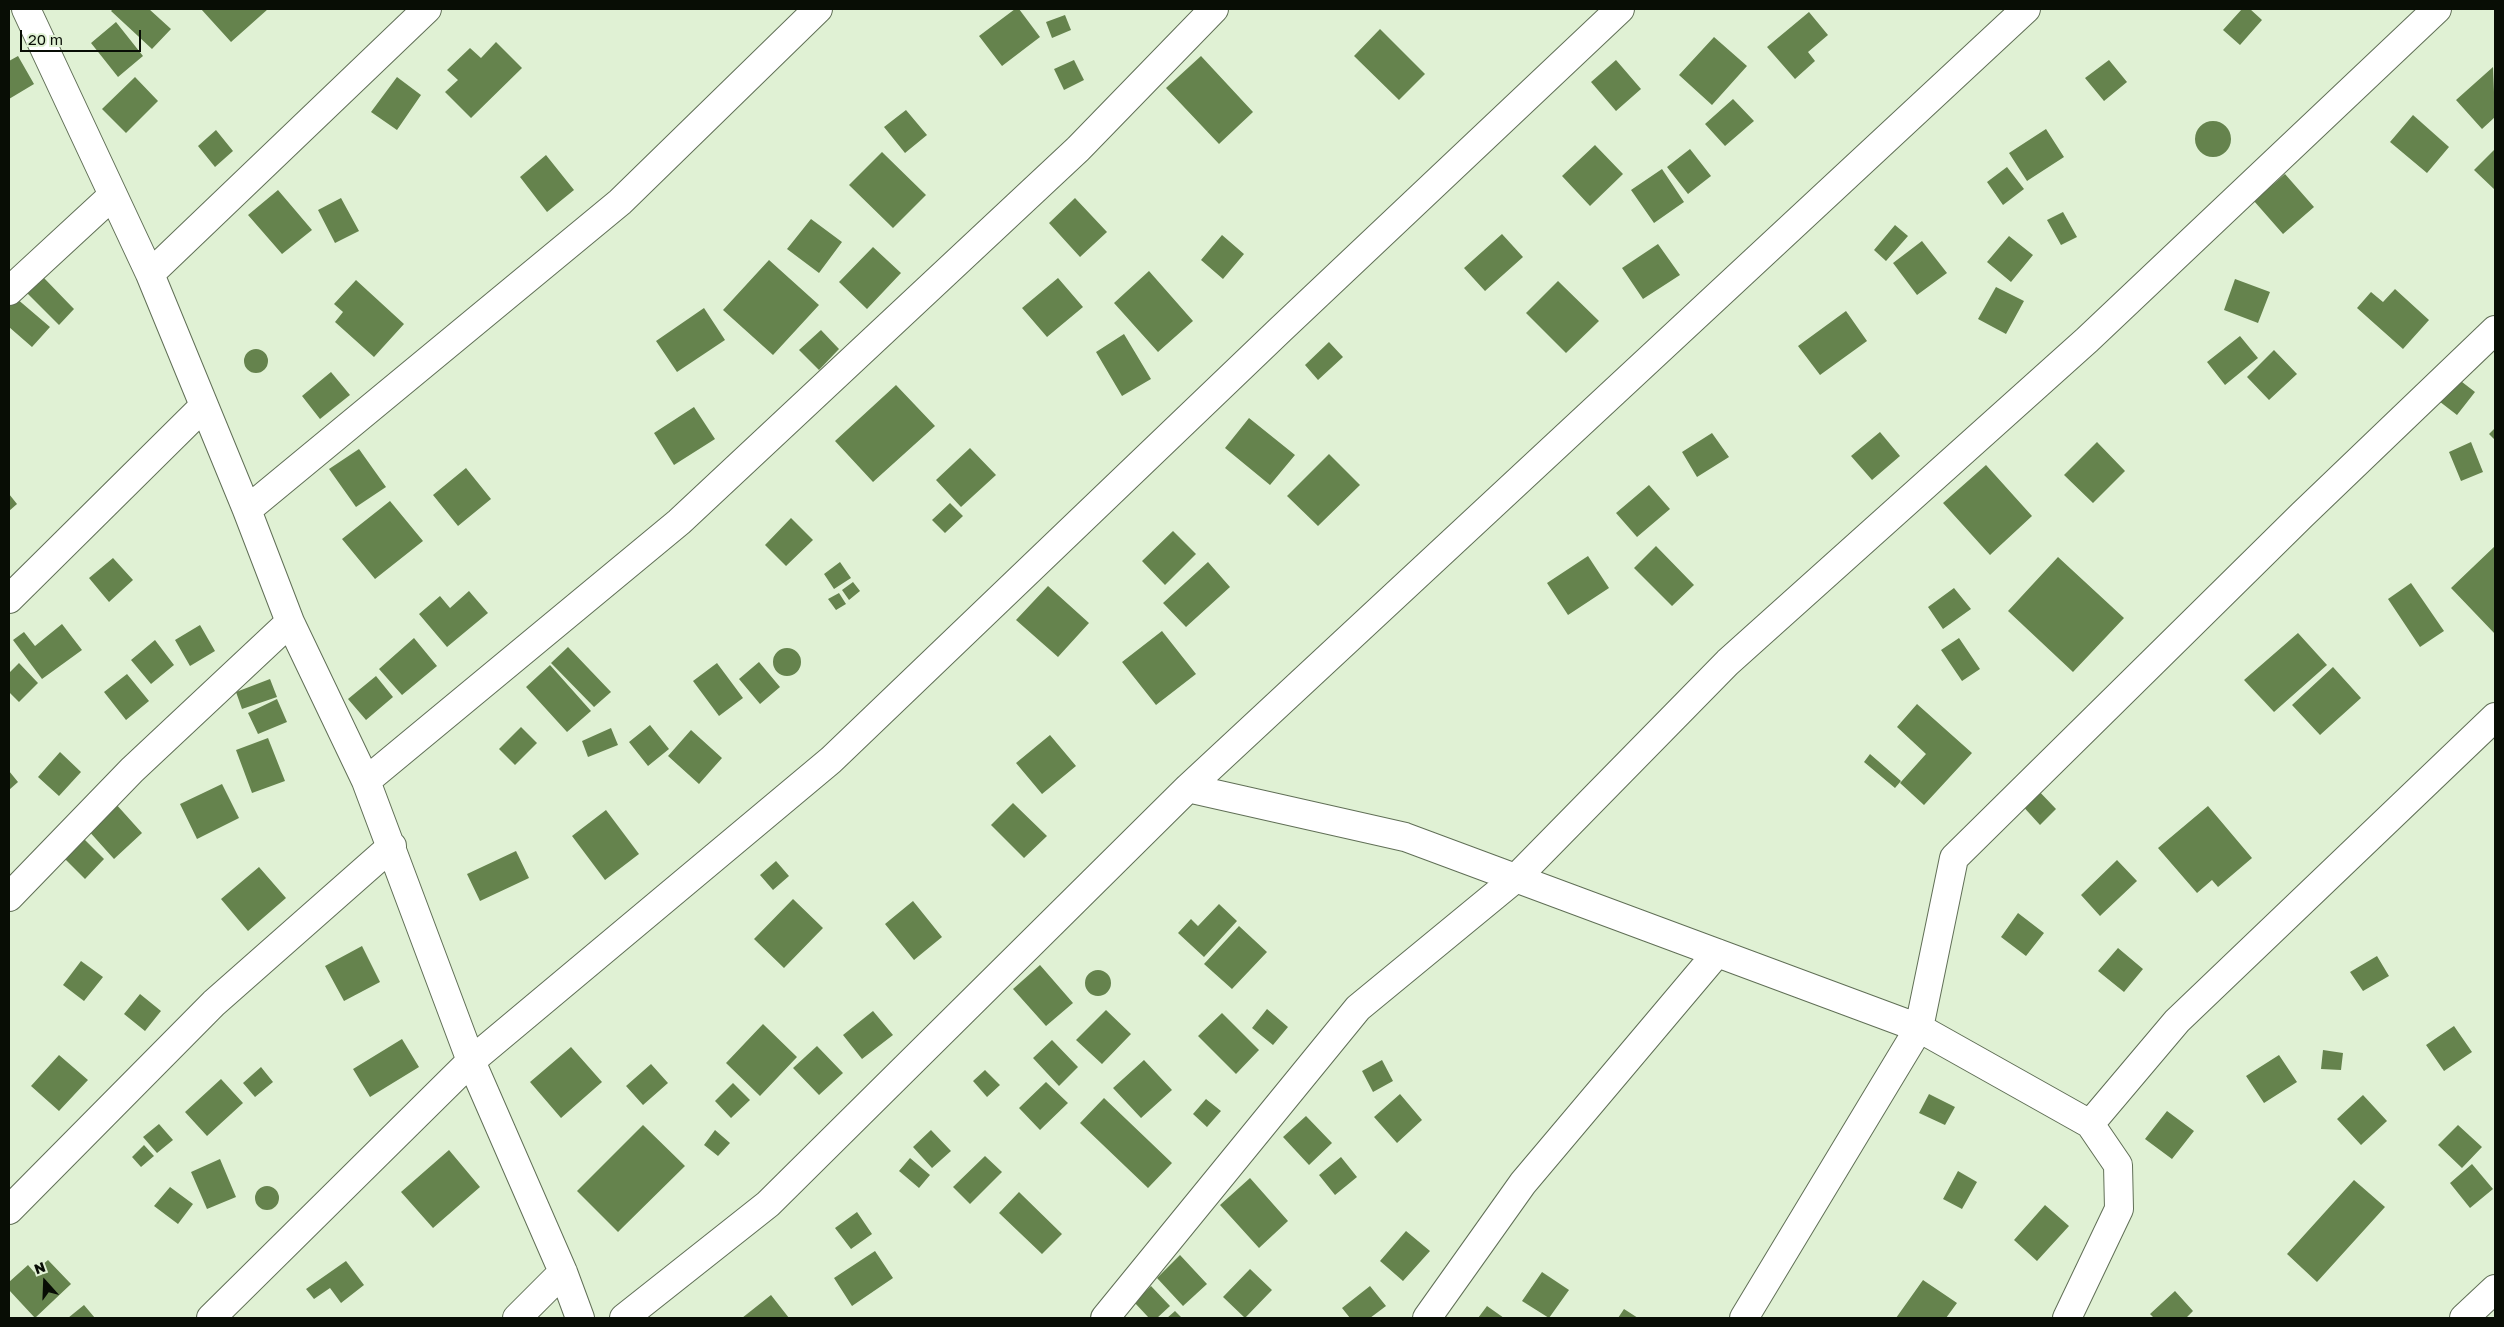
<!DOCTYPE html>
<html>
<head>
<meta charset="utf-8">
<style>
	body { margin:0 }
	#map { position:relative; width:2504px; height:1327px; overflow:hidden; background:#e0f1d4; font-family:"Golos Text",sans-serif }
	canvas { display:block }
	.frame { position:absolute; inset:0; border:10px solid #080d05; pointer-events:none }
	.north { position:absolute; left:20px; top:1257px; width:50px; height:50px; -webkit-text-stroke:4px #e0f1d4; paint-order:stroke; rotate:340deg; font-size:14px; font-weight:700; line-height:20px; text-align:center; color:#080d05 }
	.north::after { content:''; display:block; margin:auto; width:18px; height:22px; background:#080d05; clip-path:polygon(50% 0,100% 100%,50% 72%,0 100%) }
	.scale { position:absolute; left:20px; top:30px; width:121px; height:22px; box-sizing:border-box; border:2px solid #080d05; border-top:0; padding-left:6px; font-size:15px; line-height:18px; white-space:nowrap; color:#080d05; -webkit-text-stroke:4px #e0f1d4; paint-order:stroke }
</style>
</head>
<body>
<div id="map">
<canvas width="2504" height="1327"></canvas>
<div class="frame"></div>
<div class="north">N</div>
<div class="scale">20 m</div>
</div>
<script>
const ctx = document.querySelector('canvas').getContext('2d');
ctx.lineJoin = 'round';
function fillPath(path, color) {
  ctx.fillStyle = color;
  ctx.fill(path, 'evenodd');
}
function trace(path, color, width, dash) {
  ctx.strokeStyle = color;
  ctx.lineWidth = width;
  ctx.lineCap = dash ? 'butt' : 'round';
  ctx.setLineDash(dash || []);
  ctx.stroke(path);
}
const building = new Path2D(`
	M113,9H149L171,29L152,49L111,11Z
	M201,9H268L231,42Z
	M1015,9H1019L1040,37L1002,66L979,36Z
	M2242,9H2250L2262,20L2240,45L2223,30Z
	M1809,12L1828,35L1808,52L1815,61L1795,79L1767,47Z
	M1065,15L1071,30L1052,38L1046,22Z
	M116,22L143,56L118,77L91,43Z
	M1380,29L1425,74L1399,100L1354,56Z
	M1714,37L1747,66L1712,105L1679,75Z
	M496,42L522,68L471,118L445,92L458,80L447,70L470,48L481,58Z
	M18,56L34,84L9,99V61Z
	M1201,56L1253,112L1219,144L1166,88Z
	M1074,60L1084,80L1064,90L1054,69Z
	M1616,60L1641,89L1616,111L1591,82Z
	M2109,60L2127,82L2104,101L2085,78Z
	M2493,67L2495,117L2482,129L2456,100Z
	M135,77L158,101L126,133L102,109Z
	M397,77L421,95L397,130L371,112Z
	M1733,99L1754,121L1725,146L1705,124Z
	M906,110L927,135L905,153L884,127Z
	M2413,115L2449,147L2427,173L2390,142Z
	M2195 139a18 18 0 1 1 36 0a18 18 0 1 1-36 0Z
	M2046,129L2064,157L2027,181L2009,153Z
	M216,130L233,151L215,167L198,146Z
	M1595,145L1623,174L1590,206L1562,176Z
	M1690,149L1711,176L1688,194L1667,167Z
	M2495,149V190L2474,170Z
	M882,152L926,195L893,228L849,185Z
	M546,155L574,190L547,212L520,177Z
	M2007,167L2024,189L2003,205L1987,182Z
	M1662,169L1684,202L1654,223L1631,190Z
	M2285,174L2314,207L2283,234L2254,201Z
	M278,190L312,230L282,254L248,215Z
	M341,198L359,231L335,243L318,210Z
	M1075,198L1107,232L1080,257L1049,223Z
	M2063,212L2077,237L2061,245L2047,220Z
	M811,219L842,242L819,273L787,249Z
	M1895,225L1908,236L1886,261L1874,250Z
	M1502,234L1523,257L1485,291L1464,268Z
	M1222,235L1244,254L1223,279L1201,260Z
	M2009,236L2033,255L2011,282L1987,262Z
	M1922,241L1947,273L1917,295L1893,263Z
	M1658,244L1680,275L1643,299L1622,268Z
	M873,247L901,273L867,309L839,282Z
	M769,260L819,305L773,355L723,310Z
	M1149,271L1193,321L1158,352L1114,303Z
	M43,277L74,309L59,325L27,293Z
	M1058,278L1083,307L1047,337L1022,308Z
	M2235,279L2270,292L2258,323L2224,310Z
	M356,280L404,324L374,357L335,322L343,312L334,304Z
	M1558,281L1599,321L1566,353L1526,313Z
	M1996,287L2024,301L2006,334L1978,319Z
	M2395,289L2429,320L2403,349L2357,308L2371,292L2383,302Z
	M16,298L50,327L32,347L9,327V307Z
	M704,308L725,340L677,372L656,341Z
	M1846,311L1867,341L1820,375L1798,346Z
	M821,330L839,349L819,370L799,350Z
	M1124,334L1151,379L1122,396L1096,352Z
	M2240,336L2258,358L2225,385L2207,362Z
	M1329,342L1343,357L1318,380L1305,365Z
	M244 361a12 12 0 1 1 24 0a12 12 0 1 1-24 0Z
	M2274,350L2297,374L2269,400L2247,377Z
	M331,372L350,395L320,419L302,396Z
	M2453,375L2475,392L2457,415L2435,398Z
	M896,385L935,426L873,482L835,441Z
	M694,407L715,439L674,465L654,433Z
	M1249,418L1295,455L1270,485L1225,448Z
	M2495,428V440L2489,434Z
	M1880,432L1900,456L1872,480L1851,456Z
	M1712,433L1729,457L1697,477L1682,452Z
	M2097,442L2125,471L2093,503L2064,475Z
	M2471,442L2483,472L2461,481L2449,452Z
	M970,448L996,475L961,507L936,480Z
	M359,449L386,487L356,507L329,469Z
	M1329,454L1360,485L1318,526L1287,496Z
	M1986,465L2032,516L1990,555L1943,503Z
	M466,468L491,499L458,526L433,495Z
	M1649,485L1670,509L1637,537L1616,513Z
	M9,494L17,504L9,511Z
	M390,501L423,541L375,579L342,539Z
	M950,503L963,516L945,533L932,520Z
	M791,518L813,540L786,566L765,545Z
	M1173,531L1196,554L1165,585L1142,561Z
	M1656,546L1694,585L1672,606L1634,568Z
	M2495,546V634L2451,588Z
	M1588,556L1609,588L1568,615L1547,583Z
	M2058,557L2124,618L2073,672L2008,611Z
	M113,558L133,580L109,602L89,578Z
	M840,562L851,578L834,589L824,574Z
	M1208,562L1230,587L1186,627L1163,603Z
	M853,582L860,591L849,600L842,590Z
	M2411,583L2444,631L2420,647L2388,599Z
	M1048,586L1089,623L1058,657L1016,620Z
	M1954,588L1971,609L1943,629L1928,607Z
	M469,591L488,613L447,647L419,614L440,596L450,608Z
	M839,593L846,604L836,610L828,599Z
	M62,624L82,650L42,679L13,640L24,632L35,646Z
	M200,625L215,651L190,666L175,640Z
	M1162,631L1196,674L1156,705L1122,662Z
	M2298,633L2327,665L2274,712L2244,680Z
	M414,638L437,666L402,695L379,669Z
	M1959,638L1980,669L1962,681L1941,650Z
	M155,640L174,665L151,684L131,660Z
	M568,647L611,692L594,707L551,663Z
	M773 662a14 14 0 1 1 28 0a14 14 0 1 1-28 0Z
	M759,662L780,687L760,704L739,679Z
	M19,663L38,683L19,702L9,692V673Z
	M717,663L743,698L719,716L693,681Z
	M550,665L591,711L567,732L526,687Z
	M2333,667L2361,698L2320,735L2292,705Z
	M127,674L149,701L126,720L104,692Z
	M376,676L393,697L366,720L348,699Z
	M270,679L277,697L242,709L236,692Z
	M277,699L287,722L258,734L248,713Z
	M1917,704L1972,753L1924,805L1900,783L1926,754L1897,727Z
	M650,725L669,749L648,766L629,742Z
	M521,727L537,743L515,765L499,749Z
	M611,728L618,745L588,757L582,741Z
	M691,730L722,758L699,784L668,756Z
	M1050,735L1076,766L1042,794L1016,763Z
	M268,738L285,781L252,793L236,750Z
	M60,752L81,772L59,796L38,777Z
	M1870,754L1901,781L1895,788L1864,762Z
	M9,771L18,782L9,790Z
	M222,784L239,818L197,839L180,804Z
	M2035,787L2056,809L2040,825L2019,802Z
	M115,803L142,833L114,859L87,829Z
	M1013,803L1047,836L1024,858L991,825Z
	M2208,806L2252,858L2218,887L2212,880L2197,893L2158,848Z
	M606,810L639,854L605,880L572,836Z
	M80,835L104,859L85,879L61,855Z
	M516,851L529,878L480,901L467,874Z
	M2117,860L2137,881L2100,916L2081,895Z
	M776,861L789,876L773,890L760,875Z
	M259,867L286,898L248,931L221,899Z
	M793,899L823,928L784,968L754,939Z
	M913,901L942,937L914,960L885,924Z
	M1219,904L1237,921L1204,957L1178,933L1191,919L1198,926Z
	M2018,913L2044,933L2026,956L2001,937Z
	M1239,926L1267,952L1232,989L1204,964Z
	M362,946L380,982L344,1001L325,966Z
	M2118,948L2143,969L2124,992L2098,971Z
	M2377,956L2389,976L2363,991L2350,972Z
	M81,961L103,977L84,1001L63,985Z
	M1040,965L1073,1003L1046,1026L1013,989Z
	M1085 983a13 13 0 1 1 26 0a13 13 0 1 1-26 0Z
	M140,994L161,1011L145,1031L124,1014Z
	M1267,1009L1288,1027L1273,1045L1252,1028Z
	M1106,1010L1131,1034L1102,1064L1076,1040Z
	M873,1011L893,1035L862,1059L843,1035Z
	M1222,1013L1259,1050L1236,1074L1198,1036Z
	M763,1024L797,1057L760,1096L726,1063Z
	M2454,1026L2472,1052L2444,1071L2426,1045Z
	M402,1039L419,1067L370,1097L353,1069Z
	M1052,1040L1078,1067L1059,1086L1033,1058Z
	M817,1046L843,1073L819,1095L793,1068Z
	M571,1047L602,1082L561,1118L530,1082Z
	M2323,1050L2343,1053L2341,1070L2321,1069Z
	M59,1055L88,1080L59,1111L31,1086Z
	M2279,1055L2297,1082L2264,1103L2246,1076Z
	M1144,1060L1172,1090L1141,1118L1113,1088Z
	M1382,1060L1393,1081L1373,1092L1362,1071Z
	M651,1064L668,1083L643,1105L626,1086Z
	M261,1067L273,1082L255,1097L243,1083Z
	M985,1070L1000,1085L987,1097L973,1081Z
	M221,1079L243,1103L207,1136L185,1112Z
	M1046,1082L1068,1103L1040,1130L1019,1108Z
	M733,1083L750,1100L731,1118L715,1101Z
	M1400,1094L1422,1120L1397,1143L1374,1117Z
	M1929,1094L1955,1107L1945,1125L1919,1113Z
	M2363,1095L2387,1121L2361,1145L2337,1119Z
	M1104,1098L1172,1163L1148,1188L1080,1123Z
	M1206,1099L1221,1111L1207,1127L1193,1114Z
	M2167,1111L2194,1131L2172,1159L2145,1139Z
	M1306,1116L1332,1143L1309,1165L1283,1137Z
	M159,1124L173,1140L157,1153L143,1137Z
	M643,1125L685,1166L618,1232L577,1191Z
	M2458,1125L2482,1147L2462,1168L2438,1145Z
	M715,1130L730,1143L718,1156L704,1145Z
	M931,1130L951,1151L932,1168L913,1147Z
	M144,1145L154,1156L141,1167L132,1157Z
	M449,1150L480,1187L433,1228L401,1192Z
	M985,1156L1002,1172L970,1204L953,1187Z
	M1341,1157L1357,1177L1335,1195L1319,1175Z
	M910,1158L930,1175L919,1188L899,1171Z
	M220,1159L236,1197L207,1209L191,1172Z
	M2472,1164L2493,1189L2470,1208L2450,1183Z
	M1958,1171L1977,1182L1962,1209L1943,1199Z
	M1250,1178L1288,1221L1259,1248L1220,1205Z
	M2354,1180L2385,1207L2317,1282L2287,1254Z
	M255 1198a12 12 0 1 1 24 0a12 12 0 1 1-24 0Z
	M170,1187L193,1204L178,1224L154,1206Z
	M1019,1192L1062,1234L1042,1254L999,1213Z
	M2045,1205L2069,1226L2037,1261L2014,1240Z
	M857,1212L872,1234L851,1249L835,1228Z
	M1406,1231L1430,1251L1403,1281L1380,1261Z
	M875,1251L893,1278L852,1306L834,1278Z
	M1180,1255L1207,1284L1183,1306L1157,1278Z
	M48,1260L71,1284L35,1318L9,1290V1282L28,1265L34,1272Z
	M346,1261L364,1285L341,1303L330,1288L314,1299L306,1289Z
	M1250,1269L1272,1290L1245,1318L1223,1297Z
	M1542,1272L1569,1290L1549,1318L1522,1301Z
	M1923,1280L1957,1303L1946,1318H1896Z
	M1151,1286L1170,1306L1157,1318H1149L1134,1302Z
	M1370,1286L1386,1306L1370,1318H1350L1342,1308Z
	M2175,1291L2193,1311L2186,1318H2154L2150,1314Z
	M771,1295L789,1318H742Z
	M84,1305L95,1318H68Z
	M1487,1306L1504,1318H1478Z
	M1624,1309L1638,1318H1618Z
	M1175,1311L1182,1318H1167Z`);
const minor = new Path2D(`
	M26,9L150,274L247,510L290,622L366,781L471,1061L563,1272L580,1318
	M150,274L427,9
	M9,291L113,195
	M247,510L620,202L818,9
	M9,599L204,406
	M366,781L679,522L1078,149L1214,9
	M1188,788L1405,837L1919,1028L2090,1124L2118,1165L2119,1209L2067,1318
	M9,897L132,770L290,622
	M2090,1124L2177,1021L2495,717
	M9,1210L214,1003L392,846
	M211,1318L471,1061L831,760L1280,330L1620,9
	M517,1318L563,1272
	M624,1318L768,1204L1188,788L2026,9
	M1105,1318L1358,1008L1516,878L1728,662L2087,340L2437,9
	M1427,1318L1523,1183L1717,953
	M1744,1318L1919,1028L1954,858L2302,515L2495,330
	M2464,1318L2495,1289`);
fillPath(building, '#65834d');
trace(minor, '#606f56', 30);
trace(minor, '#fff', 28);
</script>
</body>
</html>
